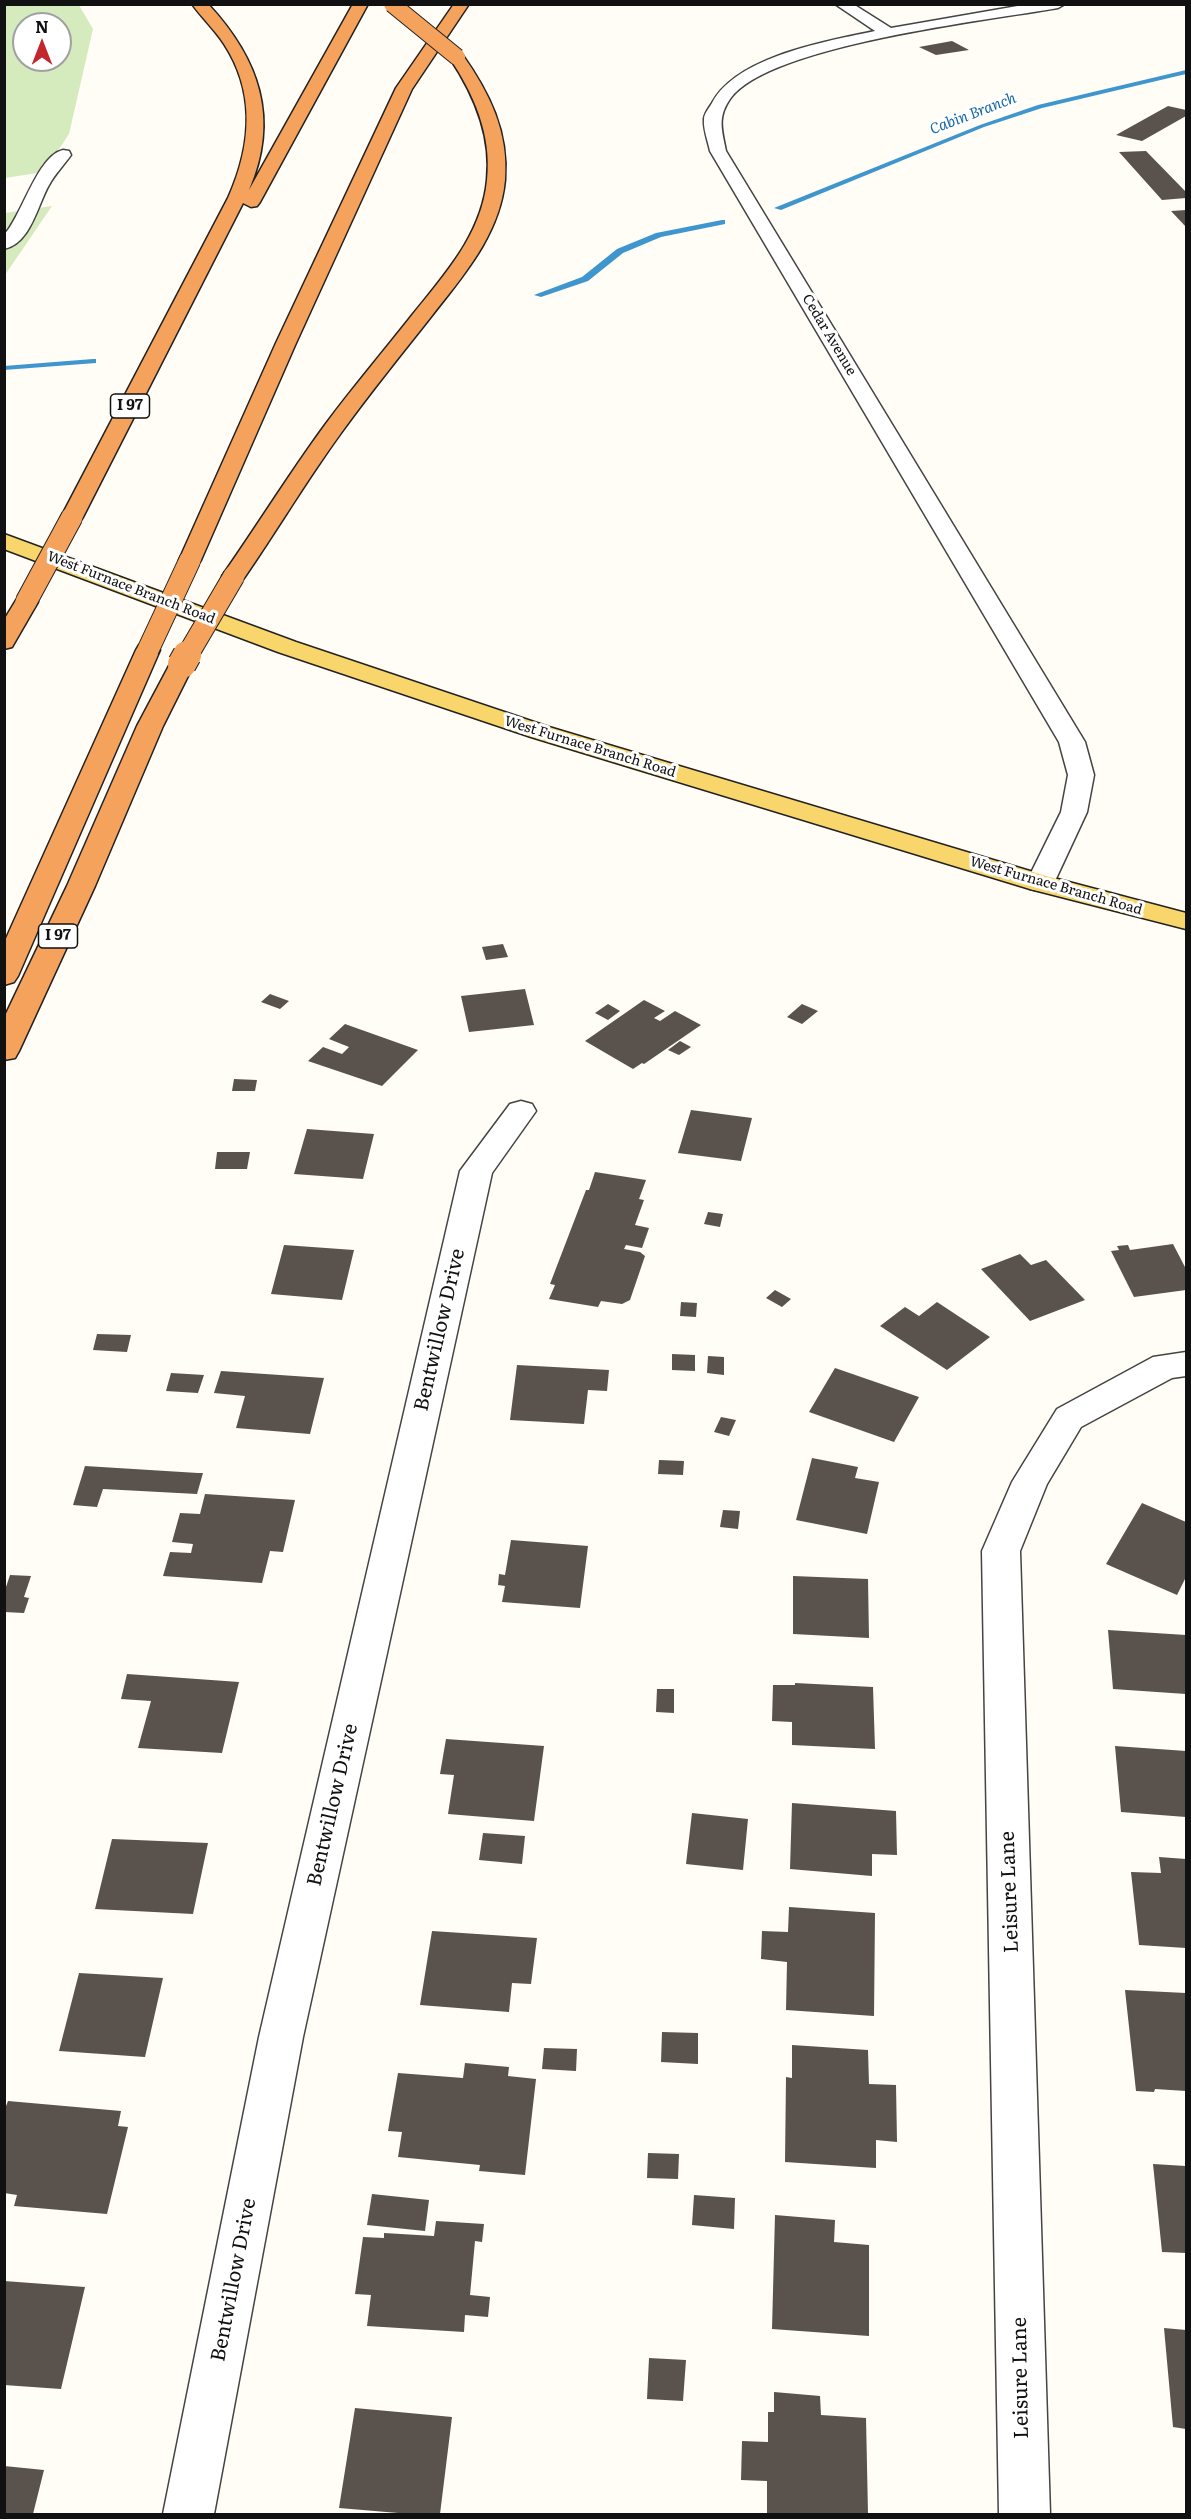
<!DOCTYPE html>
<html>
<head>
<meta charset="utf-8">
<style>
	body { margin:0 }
	#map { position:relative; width:1191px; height:2519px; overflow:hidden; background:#fffdf5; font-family:Literata,serif }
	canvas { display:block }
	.frame { position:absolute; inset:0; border:6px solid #111; pointer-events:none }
	.north { position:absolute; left:12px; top:12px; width:60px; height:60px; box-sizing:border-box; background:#fff; border:2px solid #a0a0a0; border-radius:50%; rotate:0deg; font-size:16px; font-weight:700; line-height:24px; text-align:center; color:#111 }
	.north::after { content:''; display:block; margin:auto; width:21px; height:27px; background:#c4262e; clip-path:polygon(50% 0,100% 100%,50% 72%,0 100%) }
</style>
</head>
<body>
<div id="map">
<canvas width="1191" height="2519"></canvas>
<div class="frame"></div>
<div class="north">N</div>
</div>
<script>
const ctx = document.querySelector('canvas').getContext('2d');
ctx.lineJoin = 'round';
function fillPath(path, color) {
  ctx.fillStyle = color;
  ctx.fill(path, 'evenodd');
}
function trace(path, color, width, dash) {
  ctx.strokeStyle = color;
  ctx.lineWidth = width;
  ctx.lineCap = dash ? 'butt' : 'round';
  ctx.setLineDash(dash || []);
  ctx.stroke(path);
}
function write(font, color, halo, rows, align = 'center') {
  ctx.font = font + ' Literata,serif';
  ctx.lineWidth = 6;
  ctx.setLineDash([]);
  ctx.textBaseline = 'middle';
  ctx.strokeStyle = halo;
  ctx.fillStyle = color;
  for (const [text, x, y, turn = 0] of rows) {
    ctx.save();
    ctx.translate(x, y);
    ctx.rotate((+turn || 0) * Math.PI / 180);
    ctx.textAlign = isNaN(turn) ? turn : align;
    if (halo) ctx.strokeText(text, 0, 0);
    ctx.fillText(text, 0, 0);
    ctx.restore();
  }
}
const green = new Path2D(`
	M4,5H79L93,29L69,134L44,172L5,178ZM24,24H60V60H24Z
	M52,206L5,275V213Z`);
const stream = new Path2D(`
	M1186,70V74L1042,108L984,127L781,210L774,208L980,125L1038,105Z
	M722,220H725V224L661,237L623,253L588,281L541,297L534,295L582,277L617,249L656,233Z
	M93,359H96V363L4,370V366Z`);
const building = new Path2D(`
	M952,41L969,50L936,55L919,47Z
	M1168,106L1186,110V116L1142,141L1116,135Z
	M1146,151L1186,192V198L1162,200L1119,152Z
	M1186,210V227L1171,211Z
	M503,944L508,957L486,960L482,947Z
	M525,989L534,1025L469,1032L461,996Z
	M270,994L289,1001L280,1009L261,1002Z
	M644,1000L665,1011L654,1018L660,1021L675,1011L701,1025L644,1064L642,1063L633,1069L585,1041Z
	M608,1004L620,1011L608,1020L595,1013Z
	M802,1004L818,1011L802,1024L787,1017Z
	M345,1024L418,1050L382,1086L308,1061L323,1047L342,1054L349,1047L329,1039Z
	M680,1041L691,1047L679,1055L668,1050Z
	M234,1079L257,1080L255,1091H232Z
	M691,1110L752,1118L741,1161L678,1153Z
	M307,1129L374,1134L363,1179L294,1174Z
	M217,1152H250L247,1169H215Z
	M595,1172L646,1180L639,1199L644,1200L635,1225L649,1228L642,1248L626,1245L624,1249L640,1252L645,1256L630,1300L622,1304L601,1301L598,1307L549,1299L555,1285L550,1284L586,1190H589Z
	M708,1212L723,1214L720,1227L704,1224Z
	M1173,1244L1186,1269V1290L1134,1297L1111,1251L1119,1250L1117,1246L1128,1245L1130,1250Z
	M284,1245L354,1250L342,1300L271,1294Z
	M1020,1254L1031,1265L1046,1260L1085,1300L1030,1321L981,1269Z
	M775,1290L791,1299L782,1307L766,1298Z
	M681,1302L697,1303L696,1317L680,1316Z
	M937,1302L990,1337L947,1370L880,1326L905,1307L919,1316Z
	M97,1334L131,1335L127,1352L93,1350Z
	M672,1354L695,1355V1371L672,1370Z
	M708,1356L724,1357V1375L707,1373Z
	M517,1365L609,1370L607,1391L588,1390L584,1424L510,1420Z
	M835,1368L919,1397L894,1442L809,1412Z
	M221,1371L324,1378L310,1434L236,1428L245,1396L214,1393Z
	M171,1373L204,1375L198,1393L166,1391Z
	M721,1417L736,1420L729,1436L714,1432Z
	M812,1458L858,1467L855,1478L879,1482L867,1534L796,1520Z
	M659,1460L684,1461L683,1475L658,1474Z
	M85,1466L198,1473H203L197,1494L103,1489L97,1507L73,1505Z
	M205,1494L295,1500L283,1552L270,1551L262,1583L163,1576L170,1552L191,1553L193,1544L172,1542L180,1513L200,1514Z
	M1142,1503L1186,1522V1577L1177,1595L1106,1564Z
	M723,1510L740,1511L738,1529L720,1527Z
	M511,1540L588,1546L580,1608L502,1602L505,1586L498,1585L499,1574L505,1575Z
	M10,1575L31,1576L24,1597L29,1598L24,1613L4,1612V1593Z
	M793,1576L868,1579L869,1638L793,1634Z
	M1108,1630L1186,1635V1694L1113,1689Z
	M127,1674L239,1682L222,1753L138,1748L151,1701L121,1699Z
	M795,1683L873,1687L875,1749L792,1745V1722L772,1721L773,1685H795Z
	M657,1689H674V1713L656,1712Z
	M446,1739L544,1746L534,1821L448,1814L454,1775L440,1774Z
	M1115,1746L1186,1751V1817L1121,1812Z
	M792,1803L896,1811L897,1855L872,1854V1876L790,1869Z
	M692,1813L748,1819L743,1870L686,1864Z
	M483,1833L525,1836L522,1864L479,1860Z
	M112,1839L208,1843L193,1914L95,1909Z
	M1159,1857L1186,1859V1948L1139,1945L1131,1872L1161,1873Z
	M789,1907L875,1913L874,2016L786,2010L787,1962L761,1959L762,1931L788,1932Z
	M432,1931L537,1938L531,1984L512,1983L509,2012L420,2005Z
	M79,1973L163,1978L145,2057L59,2051Z
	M1125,1990L1186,1993V2091L1155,2089L1154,2092L1136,2091Z
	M662,2032L698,2033V2064L661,2062Z
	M792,2045L868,2050L869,2084L896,2085L897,2142L876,2140V2168L785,2162L786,2077L792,2078Z
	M544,2048L577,2049L576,2071L542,2069Z
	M465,2063L509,2067L508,2076L536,2079L525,2175L479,2171L480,2165L398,2157L402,2132L388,2131L398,2073L463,2078Z
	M8,2101L121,2111L118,2126L128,2127L107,2214L14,2206L17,2195L4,2193V2111Z
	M648,2153L679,2154L678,2179L647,2178Z
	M1153,2164L1186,2166V2253L1162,2252Z
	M372,2194L429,2200L425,2231L367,2225Z
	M694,2195L735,2198L734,2229L692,2225Z
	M775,2215L835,2220L834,2242L869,2245V2336L772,2329Z
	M436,2221L484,2224L482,2242L475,2241L470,2295L490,2297L488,2317L465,2315L464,2332L367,2326L371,2295L355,2294L363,2237L384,2238V2233L434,2236Z
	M4,2281L85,2287L61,2389L4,2385Z
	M1164,2328L1186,2330V2429L1173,2427Z
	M649,2358L686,2360L683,2401L647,2399Z
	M774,2392L820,2396L821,2415L866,2418L868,2514H767V2481L741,2480L742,2441L768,2442V2412H774Z
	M355,2408L452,2417L440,2514H410L339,2508Z
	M4,2466L44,2470L33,2514H4Z`);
const minor = new Path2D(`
	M835,4H853L891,28L1029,4H1065L1058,8C990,20 768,45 730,99C717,118 722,130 726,151L1085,742L1094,775L1087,812L1054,883L1050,889L1040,891L1030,889L1026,883L1061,812L1068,775L1059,742L710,151C708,141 703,129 704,119C704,114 709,108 712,103C737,56 828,41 875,31Z
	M63,150L69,151L71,155C64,165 55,174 49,185C37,206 31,243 4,249V235C22,216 37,156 63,150Z
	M521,1101L532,1104L536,1111L492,1173L303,2037L214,2514H163L259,2037L460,1171L510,1104Z
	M1186,1352V1376L1172,1378L1081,1427L1047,1484L1020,1551L1050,2514H999L982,1551L1012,1482L1057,1409L1153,1357Z`);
const major = new Path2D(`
	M4,534L296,642L549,727L1050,877L1186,913V929L1030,889L531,737L278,652L4,549Z`);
const highway = new Path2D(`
	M192,4H208C259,59 280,118 249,190L353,4H368L260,202L257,206L251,207L243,203L83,517L80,522L72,524L64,522L61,517L228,198C251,147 256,93 224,44C215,30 202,18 192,4Z
	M454,4H469L412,89L296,343L201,560L198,565L190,567L182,565L179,560L276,343L396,88Z
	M457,52L462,54C489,92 509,132 505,180C500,235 462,277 430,318C400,356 369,394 341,433C306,481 276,532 242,581L234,583L226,581L222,576C257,526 289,474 325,425C353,387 384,351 413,314C445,274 482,234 487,180C492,135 474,94 449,57Z
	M26,595L34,597L38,602L12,647L4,649V620L18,597Z
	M148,643L157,645L160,650L18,976L14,982L4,985V943L136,650L139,645Z
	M182,657L191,659L194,664L163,726L95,886L19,1051L15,1058L4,1060V1018L67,886L137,726L170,664L173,659Z`);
const highwayBridgeFar2 = new Path2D(`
	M392,4L457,57`);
const highwayBridgeFar1 = new Path2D(`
	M26,602L72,517
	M148,650L190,560
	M187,656L234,576`);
const highwayBridge = new Path2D(`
	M182,664L187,655`);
const farStreetnames = [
	["Cedar Avenue",829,335,59],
	["West Furnace Branch Road",131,588,21],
	["West Furnace Branch Road",590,747,17],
	["West Furnace Branch Road",1056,886,16]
];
const farWaternames = [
	["Cabin Branch",973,114,-21]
];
const shields = [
	[130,406,39],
	[58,936,39]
];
const shieldNames = [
	["I 97",130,406],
	["I 97",58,936]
];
const nearStreetnames = [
	["Bentwillow Drive",440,1330,-77],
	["Bentwillow Drive",333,1805,-77],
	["Leisure Lane",1010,1892,-92],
	["Bentwillow Drive",234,2280,-79],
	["Leisure Lane",1021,2378,-91]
];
fillPath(green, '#d5ebbd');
fillPath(stream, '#3f96cf');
fillPath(building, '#5a524d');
trace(minor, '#444', 3);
trace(major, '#222', 3);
trace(highway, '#222', 3);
fillPath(minor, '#fff');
fillPath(major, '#f9d66b');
fillPath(highway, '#f5a25d');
trace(highwayBridgeFar2, '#222', 18, []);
trace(highwayBridgeFar1, '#222', 23, []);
trace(highwayBridge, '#222', 30, []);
trace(highwayBridgeFar2, '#f5a25d', 16);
trace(highwayBridgeFar1, '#f5a25d', 21);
trace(highwayBridge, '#f5a25d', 28);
write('14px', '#111', '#fff', farStreetnames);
write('italic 15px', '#1768a6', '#fff', farWaternames);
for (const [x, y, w] of shields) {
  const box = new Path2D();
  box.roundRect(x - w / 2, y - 12, w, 24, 4.5);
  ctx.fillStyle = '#fff';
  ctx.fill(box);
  trace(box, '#111', 1.5);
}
write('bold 15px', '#111', null, shieldNames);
write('20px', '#111', '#fff', nearStreetnames);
</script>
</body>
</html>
